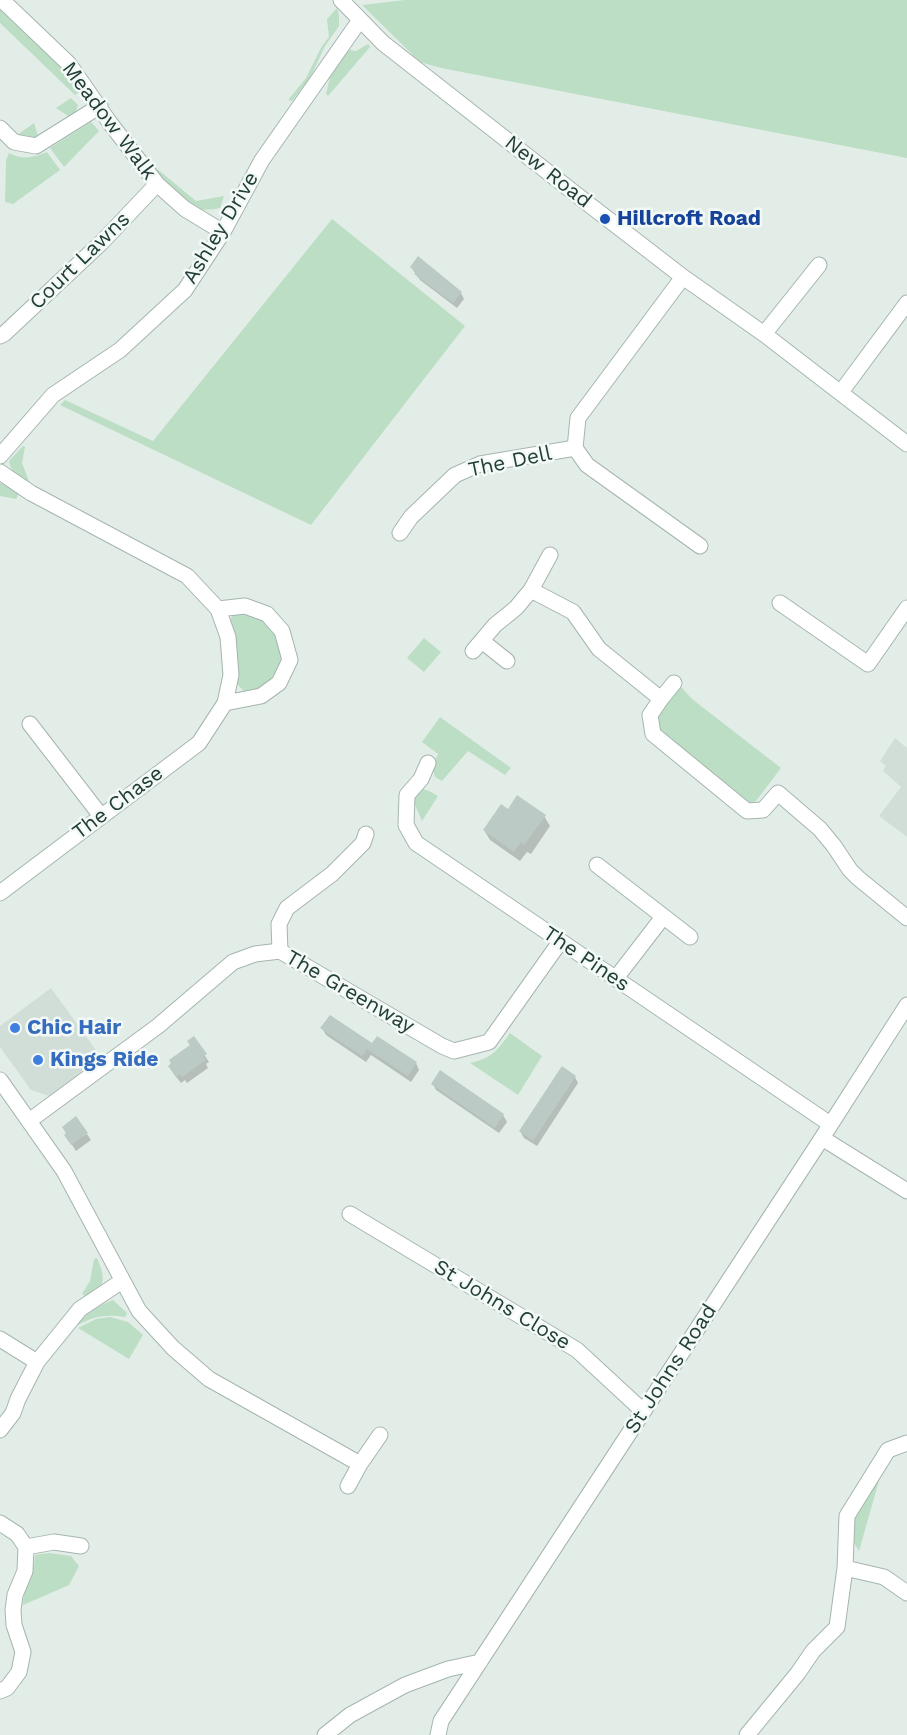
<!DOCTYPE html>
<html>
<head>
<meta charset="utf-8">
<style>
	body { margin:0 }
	canvas { display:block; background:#e3ede8 }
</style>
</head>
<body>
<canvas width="907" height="1735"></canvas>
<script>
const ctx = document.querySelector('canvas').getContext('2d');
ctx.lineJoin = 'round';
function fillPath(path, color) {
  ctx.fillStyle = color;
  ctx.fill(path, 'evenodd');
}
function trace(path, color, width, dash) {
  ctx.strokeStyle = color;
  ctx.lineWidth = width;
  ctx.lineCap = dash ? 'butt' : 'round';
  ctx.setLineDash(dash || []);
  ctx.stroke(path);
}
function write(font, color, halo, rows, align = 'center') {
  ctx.font = font + ' "Work Sans",sans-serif';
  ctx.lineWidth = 5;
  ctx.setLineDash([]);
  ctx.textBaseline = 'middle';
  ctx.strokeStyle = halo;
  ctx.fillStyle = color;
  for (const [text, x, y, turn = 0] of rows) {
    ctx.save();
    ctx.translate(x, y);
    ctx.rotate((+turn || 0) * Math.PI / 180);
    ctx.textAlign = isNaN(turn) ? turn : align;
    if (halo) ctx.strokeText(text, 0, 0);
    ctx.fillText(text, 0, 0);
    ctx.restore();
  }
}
const built = new Path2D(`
	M895,738L907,748V837L879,816L901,787L883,771L886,766L880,761Z
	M51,988L101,1057L49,1096L31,1090L0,1047V1026Z`);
const green = new Path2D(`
	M405,0H907V158L441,68L420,62L362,5Z
	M0,8C20,27 70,69 78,93L75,95L0,23Z
	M337,8L339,16V26L325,46L310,78L292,101L288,100L306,78L322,46L329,37L327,19Z
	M368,44L370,47L328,96L326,94L330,77L342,53L350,50L356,51Z
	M71,98L78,105L76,111L70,117L56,108Z
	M91,122L99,131L64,167L50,148Z
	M34,123L38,136L27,140L17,135Z
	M47,152L60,170L13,204L5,202L6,160L9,153C23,160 32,158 47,152Z
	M150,163L196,201L224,196L220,208C210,210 202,211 193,207L148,166Z
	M332,219L465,326L311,525L60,405L65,400L153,441Z
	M23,446L25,447L22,463L30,484C20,478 11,474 9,461Z
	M0,483L13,489L19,494L16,499L0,496Z
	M236,611L254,613L273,627L282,655L277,670L269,682L258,690L245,692L236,683L229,626L231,618Z
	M424,638L441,652L424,672L407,658Z
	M677,688H682L692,699L781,768L756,801L750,803L660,730L656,721L658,713Z
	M440,717L511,768L505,775L468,751L442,781L435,777C432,768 433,763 438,754L422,742Z
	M423,789L429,791L438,796L422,821L412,798L417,791Z
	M510,1033L542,1056L518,1095L470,1063C492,1058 497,1051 510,1033Z
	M97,1258C105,1277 107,1286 88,1298L82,1294L90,1281L94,1259Z
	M113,1300L127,1313L125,1317C106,1314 94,1316 78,1325L77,1322C88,1313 99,1305 113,1300Z
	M110,1317L128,1322L143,1335L129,1359L78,1328L96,1319Z
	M882,1470L859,1551L851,1538L853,1514Z
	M49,1553L71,1556L79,1566L69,1585L23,1605C23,1587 35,1573 35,1555Z`);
const shadow = new Path2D(`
	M411,267L461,293L464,299L457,308L420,280Z
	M508,811L544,816L550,826L531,854L527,852L520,861L490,840L484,830Z
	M322,1028L372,1045L416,1063L419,1070L411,1082L371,1055L366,1062L326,1035Z
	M193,1038L209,1062L206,1064L208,1068L187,1083L185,1080L181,1083L173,1073L191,1046Z
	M575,1077L578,1083L537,1146L524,1138L520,1131Z
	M433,1084L503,1115L507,1122L499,1133L436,1090Z
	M87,1134L91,1140L76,1151L70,1142Z`);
const building = new Path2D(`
	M418,256L462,292L453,303L414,274L416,272L410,267Z
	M517,795L546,815L524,845L521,842L514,852L483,830L501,804L508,809Z
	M330,1015L372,1043L377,1036L417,1062L408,1076L367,1049L362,1056L320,1028Z
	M194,1036L207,1054L203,1057L206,1060L182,1077L180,1074L176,1077L168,1066L171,1063L169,1060L190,1045L187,1041Z
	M562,1066L576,1076L533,1141L519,1131Z
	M440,1070L504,1114L495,1128L431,1084Z
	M76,1116L88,1133L71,1145L64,1135L66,1133L62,1127Z`);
const minor = new Path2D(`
	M2,0L69,64L110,123L157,184L185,209L223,232
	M341,0L383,43L591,206L683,277L764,334L907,444
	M0,128L14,142L36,146L100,106
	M683,277L578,418L575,448L587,465L700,546
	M764,334L819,265
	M0,336L4,334L102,242L157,184
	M841,392L907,303
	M0,456L53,395L120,350L185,290L223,232L262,160L360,20
	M0,472L31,493L187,576L218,609L228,637L231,675L225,703L199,743L0,893
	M400,533L411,517L455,475L480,464L575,448
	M531,590L550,555
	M780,603L868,664L907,608
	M218,609L245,606L267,614L282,631L290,660L279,683L261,696L225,703
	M482,641L507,661
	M473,651L495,625L516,608L531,590L573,612L599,649L661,699L650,715L653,734L747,811L763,810L778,793L820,829L834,846L850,870L858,878L907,918
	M661,699L674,683
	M30,724L101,816
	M428,763L421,779L407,795L406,825L416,843L830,1124
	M597,865L690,937
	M280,951L279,924L287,908L332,874L363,843L366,834
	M616,978L663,917
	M0,1080L64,1171L139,1311L173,1348L209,1379L360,1464
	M29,1121L158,1026L233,962L255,954L280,951L442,1046L454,1051L489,1042L560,942
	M822,1138L907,1191
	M350,1214L577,1350L643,1411
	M0,1339L37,1362
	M0,1430L13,1413L18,1399L37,1362L80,1309L122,1281
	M348,1486L360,1464L380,1435
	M0,1523L17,1534L26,1547L54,1542L81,1546
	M845,1568L884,1577L907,1593
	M0,1691L7,1688L19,1672L23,1652L14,1625L13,1610L15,1595L25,1571L26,1547
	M325,1735L350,1715L405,1685L448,1669L480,1662
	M438,1735L441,1721L822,1138L907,1005
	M747,1735L798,1673L813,1651L837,1627L845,1568L847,1516L888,1450L907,1443`);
const markers = [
	[605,219,6,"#1a4fb4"],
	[15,1028,6,"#3f7fe0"],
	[38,1060,6,"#3f7fe0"]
];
const streetNames = [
	["Meadow Walk",109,121,53],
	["New Road",548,172,38],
	["Ashley Drive",221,228,-59],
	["Court Lawns",80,261,-44],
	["The Dell",510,462,-12],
	["The Chase",118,803,-37],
	["The Pines",586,959,34],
	["The Greenway",350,992,30],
	["St Johns Close",502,1305,31],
	["St Johns Road",671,1369,-57]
];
const transitNames = [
	["Hillcroft Road",617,219]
];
const shopNames = [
	["Chic Hair",27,1028],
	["Kings Ride",50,1060]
];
fillPath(built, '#d1ddd7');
fillPath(green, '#bcdec4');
fillPath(shadow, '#0003');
fillPath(building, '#bbcac4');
trace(minor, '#a5b5af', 17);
trace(minor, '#fff', 15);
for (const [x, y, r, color] of markers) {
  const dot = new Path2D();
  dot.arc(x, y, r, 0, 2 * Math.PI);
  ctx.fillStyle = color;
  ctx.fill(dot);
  trace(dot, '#f3f9f6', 2);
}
write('21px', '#223e36', '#f3f9f6', streetNames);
write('bold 21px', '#164399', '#f3f9f6', transitNames, 'left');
write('bold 21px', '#366cbe', '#f3f9f6', shopNames, 'left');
</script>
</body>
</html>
